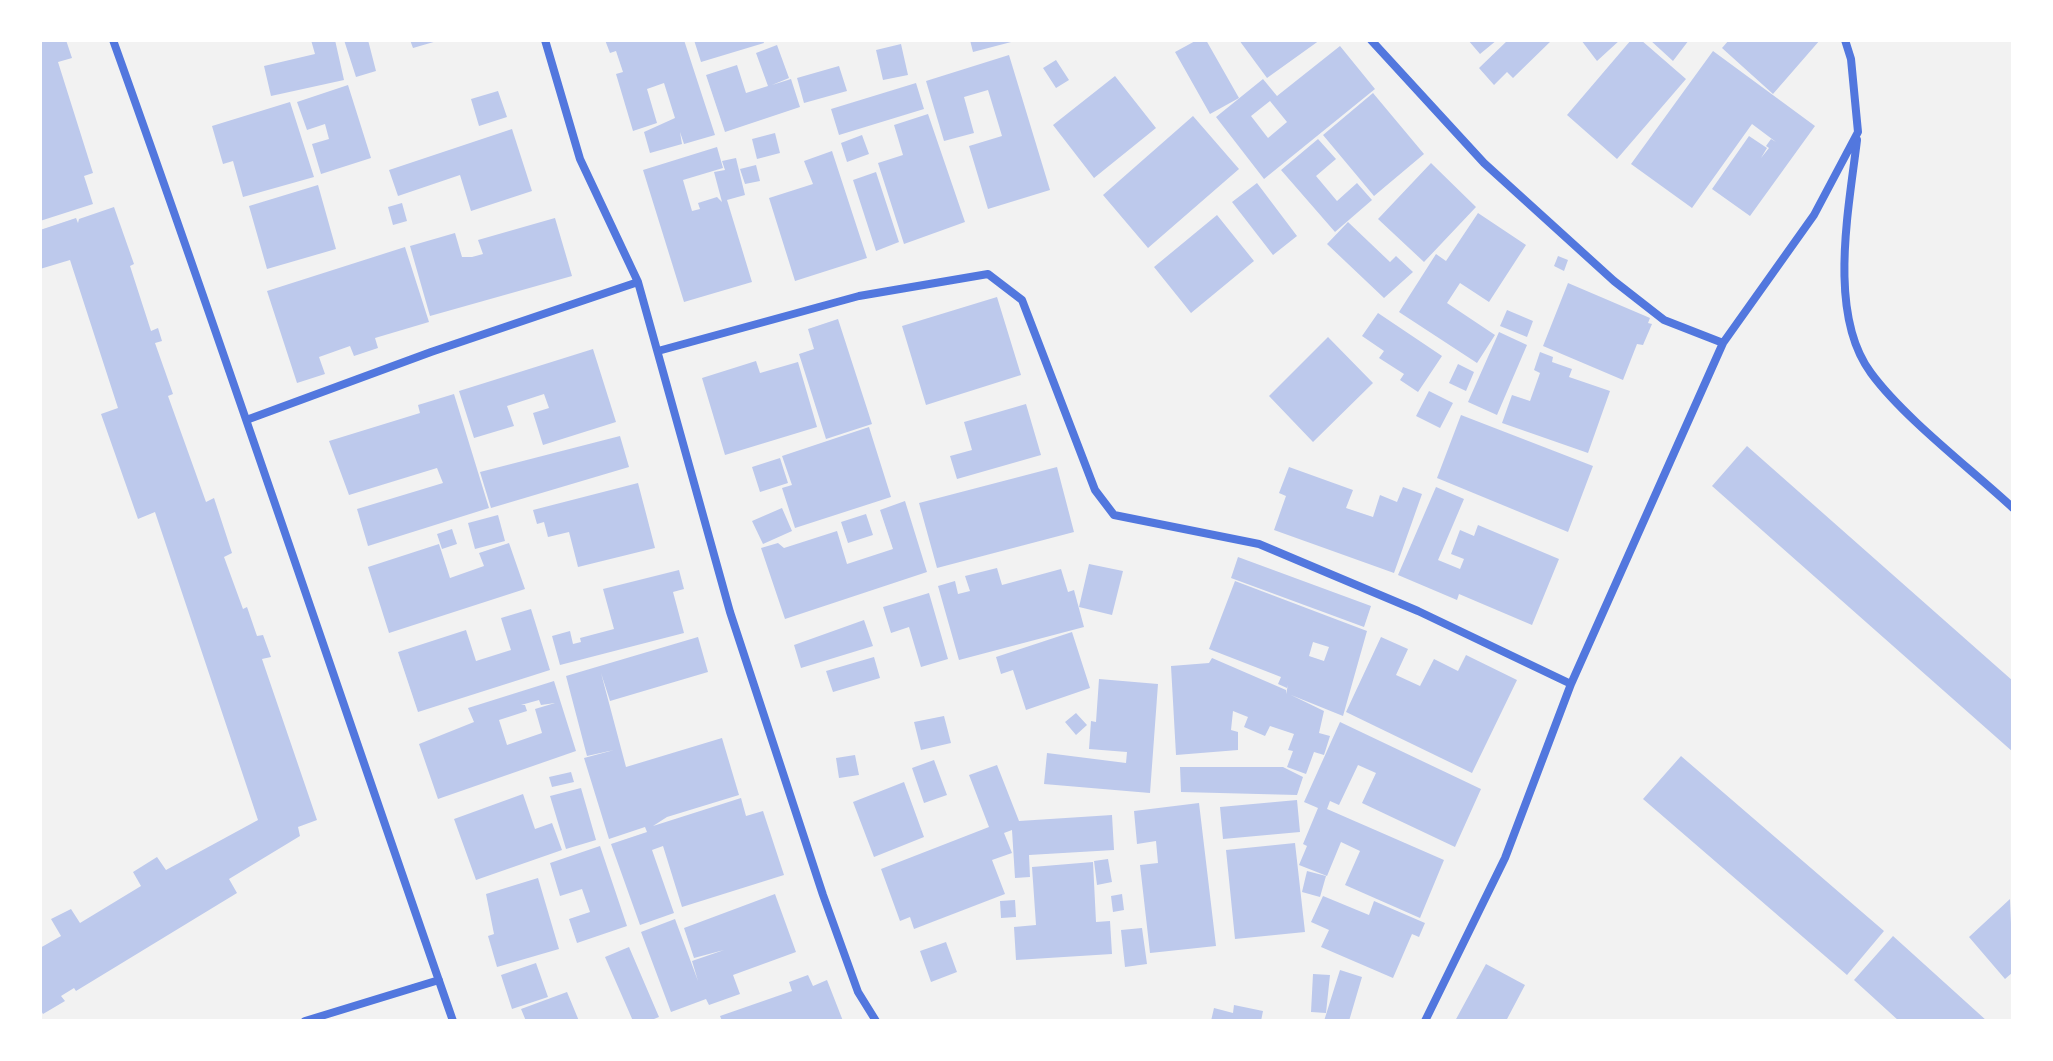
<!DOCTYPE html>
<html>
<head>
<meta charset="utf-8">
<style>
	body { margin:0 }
	#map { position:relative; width:2053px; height:1061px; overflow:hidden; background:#f2f2f2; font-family:"Asap Condensed",sans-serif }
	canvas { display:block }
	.frame { position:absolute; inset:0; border:42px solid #fff; pointer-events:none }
</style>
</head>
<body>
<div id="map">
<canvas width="2053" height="1061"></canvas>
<div class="frame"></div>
</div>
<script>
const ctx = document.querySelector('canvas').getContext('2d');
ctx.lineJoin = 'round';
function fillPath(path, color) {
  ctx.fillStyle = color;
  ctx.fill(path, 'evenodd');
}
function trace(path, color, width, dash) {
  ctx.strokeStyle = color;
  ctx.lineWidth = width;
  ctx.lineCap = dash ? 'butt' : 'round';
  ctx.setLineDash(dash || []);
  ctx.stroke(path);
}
const building = new Path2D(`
	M40,40H66L72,58L58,62L93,173L84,176L93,204L40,221Z
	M311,40H335L344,80L271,96L264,66L315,54Z
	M344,40H368L376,71L356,77Z
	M410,40H437V41L413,48Z
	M605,40H684L715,135L684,144L680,132L682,144L650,153L644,132L675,118L664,83L647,89L657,123L633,131L616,74L623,72L616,51L610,53Z
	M694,40H763L764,43L701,62Z
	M970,40H1015V41L973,52Z
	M1197,40H1206L1239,98L1210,114L1175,52Z
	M1239,40H1320L1267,78Z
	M1468,40H1497L1480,54Z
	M1508,40H1552L1513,78L1507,72L1494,85L1479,68Z
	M1581,40H1620L1597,61Z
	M1631,40H1641L1686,79L1617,159L1567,115Z
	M1650,40H1689L1673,61Z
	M1729,40H1820L1773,94L1722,48Z
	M901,44L908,75L883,80L876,50Z
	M777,45L789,78L772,85L791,79L800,107L725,132L706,75L737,65L746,93L768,86L756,53Z
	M1340,46L1375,89L1264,179L1216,117L1263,79L1277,96ZM1270,101L1287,122L1268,138L1251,116Z
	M1713,51L1815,126L1750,216L1712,189L1749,136L1767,148L1761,158L1769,148L1766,146L1771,139L1776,142L1752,124L1692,208L1631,164Z
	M1009,55L1050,190L988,209L969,146L1002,136L988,90L964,97L974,133L944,141L926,81Z
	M1056,60L1069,80L1056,88L1043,68Z
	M839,66L847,91L804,103L797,78Z
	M1115,76L1156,128L1094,178L1053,125Z
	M916,83L924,109L839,135L831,109Z
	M348,85L371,158L321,174L312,144L329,139L325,124L307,130L297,102Z
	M498,91L507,117L479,126L471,99Z
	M1373,93L1424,154L1374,196L1323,135Z
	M290,102L314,177L243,197L233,161L223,164L212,126Z
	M928,114L965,222L904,244L878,163L903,155L894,125Z
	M1193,116L1239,169L1148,248L1103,195Z
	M512,129L532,191L471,211L460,175L398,196L389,170Z
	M775,133L780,153L757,159L752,139Z
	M862,135L869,154L847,162L841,143Z
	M1318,139L1336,159L1316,176L1337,201L1357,183L1372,200L1335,232L1281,170Z
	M717,147L723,168L683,180L692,211L700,209L698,203L717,197L722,202L714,172L725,170L722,161L736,158L745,195L727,200L752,282L684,302L643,170Z
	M832,151L867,258L795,281L769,198L813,184L804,161Z
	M1431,163L1476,207L1424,262L1378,219Z
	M756,165L760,181L745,184L740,169Z
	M876,172L899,242L876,251L853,180Z
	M1257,183L1297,236L1273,255L1232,202Z
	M318,185L336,249L267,269L249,206Z
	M402,203L407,221L393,225L388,207Z
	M114,207L134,264L130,266L151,331L158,328L162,341L155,343L173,394L168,396L206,502L214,498L232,553L224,557L243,609L247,607L257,636L263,635L271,657L262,659L317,820L298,827L300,836L229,879L237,893L76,991L74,988L61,996L65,1001L43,1014L40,1009V948L61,936L51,919L71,909L80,923L141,886L133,872L157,857L166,870L258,820L155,512L138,519L101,414L118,408L70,260L40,269V230L76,218L78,223L79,219Z
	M1478,213L1526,245L1489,302L1460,283L1447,303L1495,335L1477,363L1399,312L1436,254L1446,261Z
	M1217,215L1254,261L1191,313L1154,267Z
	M555,218L572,276L430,316L410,246L455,233L462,257H472L483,254L478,240Z
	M1348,222L1390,262L1396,256L1413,272L1384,298L1327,244Z
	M405,247L429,322L375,338L378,348L354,356L350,346L319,357L325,374L297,383L267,291Z
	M1558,256L1568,260L1564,271L1554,266Z
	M1568,283L1650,318L1648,323L1652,324L1643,345L1637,344L1623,380L1543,346Z
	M997,297L1021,375L926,405L902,326Z
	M1507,310L1533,321L1527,337L1500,326Z
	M1378,313L1442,356L1418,392L1400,380L1404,374L1379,358L1384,351L1362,336Z
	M838,319L872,424L826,439L799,354L814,349L808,329Z
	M1499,332L1527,345L1497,415L1468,402Z
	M1328,337L1373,383L1313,442L1269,396Z
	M593,349L616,422L543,445L533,413L549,408L544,394L507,406L514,426L474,438L459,391Z
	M1540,352L1553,357L1552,362L1572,369L1569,377L1610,391L1588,453L1502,423L1512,395L1530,401L1540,373L1534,370Z
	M756,361L760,373L798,362L817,427L725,455L702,378Z
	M1458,364L1474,372L1466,391L1449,383Z
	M1429,391L1453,403L1440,428L1416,416Z
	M454,394L489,508L368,546L357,509L443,483L437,468L349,495L329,441L420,413L418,405Z
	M1026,404L1041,455L957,479L950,456L972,450L964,422Z
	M1461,415L1593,466L1568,532L1437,478Z
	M869,427L891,497L795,528L782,488L792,485L782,456Z
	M620,436L629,467L491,508L480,472Z
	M1747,446L2013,681V752L1712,486Z
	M780,458L788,483L760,492L752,467Z
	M1057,467L1074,532L937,568L919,503Z
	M1289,467L1353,490L1346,508L1373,517L1380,495L1397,502L1403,487L1422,494L1394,573L1274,530L1286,496L1279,493Z
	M638,483L655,548L578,567L569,532L548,537L544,522L537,524L533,510Z
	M1436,487L1464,499L1438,560L1460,569L1464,559L1451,554L1460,530L1474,536L1478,525L1559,559L1532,625L1459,594L1457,600L1398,575Z
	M905,501L927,572L785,619L761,548L778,543L784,548L837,531L847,564L893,549L880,510Z
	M782,508L792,531L763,544L752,521Z
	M866,514L873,535L848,543L841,522Z
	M498,515L505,541L475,549L468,523Z
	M452,529L457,544L442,549L437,534Z
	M509,543L525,589L389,633L368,567L439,544L450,578L484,566L479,553Z
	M1238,557L1371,606L1364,627L1231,578Z
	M1089,564L1123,571L1112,615L1079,607Z
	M997,568L1002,585L1061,569L1068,592L1074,590L1084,627L959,660L938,586L955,581L958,594L970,591L965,576Z
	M679,570L684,589L673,592L684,633L560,665L552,636L570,631L573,644L581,642L580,638L614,629L603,589Z
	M1235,581L1367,631L1343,716L1291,695L1324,711L1319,733L1330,736L1324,755L1314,752L1306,774L1287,767L1293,751L1288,750L1294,734L1270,726L1265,736L1244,727L1248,717L1233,711L1231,730L1238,732V750L1176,755L1171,666L1209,663L1212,658L1286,690V694L1288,685L1287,688L1278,684L1281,677L1209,649ZM1313,642L1329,647L1324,661L1309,656Z
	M929,593L948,659L921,667L909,627L891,633L883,607Z
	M531,609L550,670L418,712L398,652L466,630L476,661L511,650L501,618Z
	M864,620L873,646L801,668L794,645Z
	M1072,632L1090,688L1026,710L1013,670L1001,674L996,657Z
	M698,637L708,672L610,701L601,673L626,767L722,738L739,795L667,817L653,826L741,798L746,816L763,811L784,875L682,907L663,846L652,850L674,913L640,925L611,844L647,832L645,827L609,839L584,758L614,750L587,756L566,676Z
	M1381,637L1408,649L1396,675L1420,686L1434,659L1458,671L1466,655L1517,680L1472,773L1346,712Z
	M874,657L880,678L833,692L826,671Z
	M1099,679L1158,684L1150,793L1044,784L1047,753L1126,763L1127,752L1089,749L1091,721L1096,722Z
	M554,681L576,751L438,799L419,744L474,722L468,708ZM539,700L541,705L555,703L535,709L542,733L507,745L499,720L527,711L525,705H521Z
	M1076,713L1087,725L1076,735L1065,722Z
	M944,716L951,743L921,750L914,722Z
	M1340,722L1481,789L1455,847L1362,803L1376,773L1358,765L1339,805L1330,801L1327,809L1444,860L1420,918L1345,885L1360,851L1341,842L1327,876L1299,865L1307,846L1303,844L1318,808L1304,802Z
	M855,755L859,775L839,778L836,758Z
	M1681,756L1884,931L1847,975L1643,799Z
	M934,760L947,795L924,803L912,768Z
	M997,765L1019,821L1112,815L1114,850L1029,855L1030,877L1015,878L1012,830L1004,833L1012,853L992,860L1005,894L914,929L910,917L900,921L881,869L989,827L969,775Z
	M1180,767H1283L1303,777L1297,795L1181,792Z
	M571,772L574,782L552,787L549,777Z
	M904,782L924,837L874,857L853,802Z
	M581,788L596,840L566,849L550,796Z
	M523,794L535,829L552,823L562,850L476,880L454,819Z
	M1297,800L1300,832L1223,839L1220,807Z
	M1199,803L1216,946L1150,953L1140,865L1158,863L1156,841L1137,844L1134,811Z
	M1295,843L1305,932L1235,939L1226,850Z
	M600,846L627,926L577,943L569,919L590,912L582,889L560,896L550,863Z
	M1108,859L1112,882L1097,885L1094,861Z
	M1093,862L1096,922L1110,921L1112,954L1016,960L1014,927L1036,925L1032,867Z
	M1307,871L1326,876L1320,897L1302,892Z
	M538,878L559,949L497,967L488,936L494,934L486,894Z
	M775,894L796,952L733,975L740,994L709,1005L706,999L671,1012L641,932L675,919L698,981L692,961L724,950L694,958L684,928Z
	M1122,894L1124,910L1113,912L1111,896Z
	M1323,896L1369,915L1374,901L1425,923L1419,937L1412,934L1393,978L1321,947L1329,930L1311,922Z
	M2010,899L2013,972L2005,979L1969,937Z
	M1015,900L1016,917L1001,918L1000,901Z
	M1142,928L1147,964L1125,967L1121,930Z
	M1893,936L1987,1021H1899L1854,980Z
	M946,942L957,972L931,982L920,951Z
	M629,947L659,1017L649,1021H633L605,957Z
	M536,963L548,997L512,1009L501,975Z
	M1486,964L1525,985L1506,1021H1455Z
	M1340,970L1362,977L1349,1021H1324Z
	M1313,974L1330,975L1326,1013L1311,1012Z
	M808,975L813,986L827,980L843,1021H722L720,1016L792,991L789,982Z
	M567,992L579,1021H526L521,1009Z
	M1234,1005L1263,1011L1261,1021H1211L1214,1008L1233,1013Z`);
const minor = new Path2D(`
	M113,40C230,366 339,694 453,1021
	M545,40L580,159L638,282L730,612L823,895L858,992L876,1021
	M1371,40L1484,163L1614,281L1664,320L1723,343
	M1857,140C1849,208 1827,314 1871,373C1904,418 1971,469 2013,508
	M658,351L859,296L988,274L1022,300L1095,490L1114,515L1259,544L1418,611L1571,684
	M249,419L431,352L638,282
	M305,1021L439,980
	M1425,1021L1505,858L1571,684L1723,343L1814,215L1858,132L1851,59L1845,40`);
fillPath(building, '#bdc9ec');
trace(minor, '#5277de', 8);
</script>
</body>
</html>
